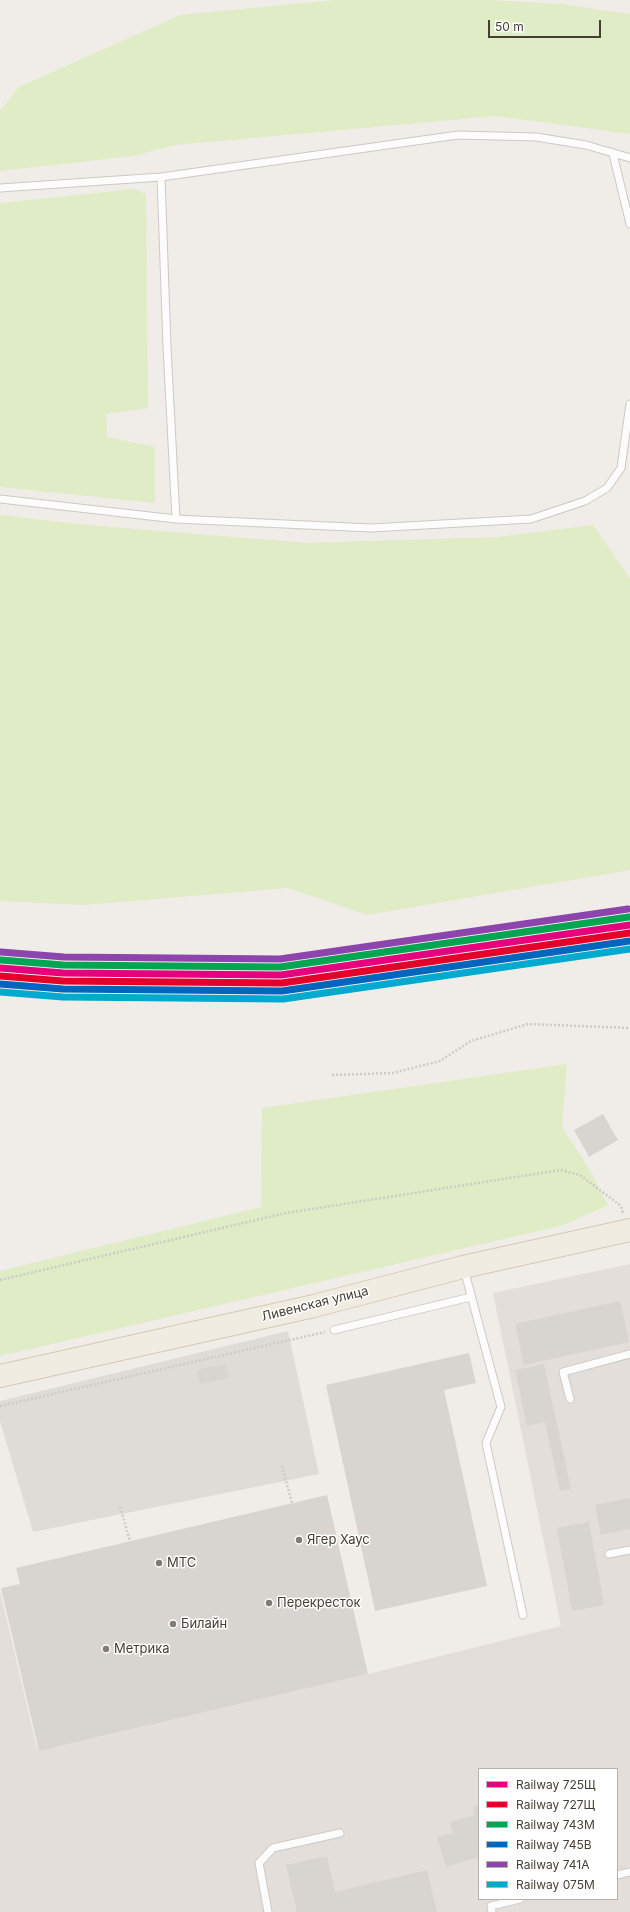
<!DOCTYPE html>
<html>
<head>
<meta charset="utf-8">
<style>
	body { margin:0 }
	#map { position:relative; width:630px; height:1912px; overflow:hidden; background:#f0ede8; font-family:Inter,sans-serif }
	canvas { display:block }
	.legend { position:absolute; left:478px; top:1768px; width:140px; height:132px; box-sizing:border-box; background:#fff; border:1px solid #b5b2ad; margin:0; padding:5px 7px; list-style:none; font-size:12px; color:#463e33 }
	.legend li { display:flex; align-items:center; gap:8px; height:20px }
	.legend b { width:20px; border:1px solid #b5b2ad }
	.scale { position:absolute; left:488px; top:20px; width:113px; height:18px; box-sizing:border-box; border:2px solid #463e33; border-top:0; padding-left:5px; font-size:12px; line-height:14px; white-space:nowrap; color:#463e33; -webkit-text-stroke:3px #fff; paint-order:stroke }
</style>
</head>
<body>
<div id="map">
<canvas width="630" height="1912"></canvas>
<ul class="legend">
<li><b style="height:5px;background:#e5007d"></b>Railway 725Щ</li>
<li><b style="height:5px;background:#e4002b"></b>Railway 727Щ</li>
<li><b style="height:5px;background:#00a651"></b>Railway 743М</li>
<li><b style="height:5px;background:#0065bd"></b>Railway 745В</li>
<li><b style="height:5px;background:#8e44ad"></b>Railway 741А</li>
<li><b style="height:5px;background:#00a9ce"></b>Railway 075М</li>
</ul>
<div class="scale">50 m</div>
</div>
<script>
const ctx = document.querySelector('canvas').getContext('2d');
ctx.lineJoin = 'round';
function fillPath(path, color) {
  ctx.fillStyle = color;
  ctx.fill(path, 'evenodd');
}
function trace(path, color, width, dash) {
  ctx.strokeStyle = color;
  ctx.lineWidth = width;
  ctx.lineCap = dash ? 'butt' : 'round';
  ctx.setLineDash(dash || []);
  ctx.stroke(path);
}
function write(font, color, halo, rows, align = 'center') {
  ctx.font = font + ' Inter,sans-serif';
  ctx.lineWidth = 3;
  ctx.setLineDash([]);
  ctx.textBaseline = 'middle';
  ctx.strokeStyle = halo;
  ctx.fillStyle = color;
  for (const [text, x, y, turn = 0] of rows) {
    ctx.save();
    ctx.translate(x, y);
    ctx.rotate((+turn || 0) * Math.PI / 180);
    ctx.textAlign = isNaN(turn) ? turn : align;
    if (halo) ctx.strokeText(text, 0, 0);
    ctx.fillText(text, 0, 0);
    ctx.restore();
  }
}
const industrial = new Path2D(`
	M630,1264V1912H0V1591L37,1748L57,1747L368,1674L561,1626L493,1293ZM479,1769H617V1899H479Z`);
const green = new Path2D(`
	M335,0H489L561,4L630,14V134L496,116L175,145L133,156L0,171V111L19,87L180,15Z
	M135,189L146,194L148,408L106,414L107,437L155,447V503L0,487V203Z
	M0,515L87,525L307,543L498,537L593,525L630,579V870L367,915L288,888L84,905L0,901Z
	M567,1064L562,1127L590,1170L608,1205L564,1225L0,1356V1271L261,1207L262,1108Z`);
const parking = new Path2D(`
	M288,1331L319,1474L33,1532L0,1421V1401Z`);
const building = new Path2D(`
	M603,1114L618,1140L589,1157L574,1130Z
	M620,1301L629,1342L524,1365L515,1324Z
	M469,1353L476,1383L444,1390L487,1586L375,1611L326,1385Z
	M226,1364L229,1378L200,1384L197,1370Z
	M544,1364L571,1489L560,1491L545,1422L527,1426L515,1370Z
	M327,1495L368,1674L39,1751L1,1588L20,1584L16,1568Z
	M630,1498V1529L601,1535L595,1505Z
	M589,1522L604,1605L572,1611L557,1528Z
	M479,1805V1857L446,1867L437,1837L453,1833L450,1822L475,1815L473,1807Z
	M327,1856L335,1892L427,1870L437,1912H297L286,1865Z`);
const path = new Path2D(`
	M332,1075L393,1073L440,1061L471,1041L528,1024L630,1028
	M0,1280L286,1213L561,1170L580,1175L621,1206L623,1213
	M0,1406L325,1332
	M282,1466L292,1503
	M120,1507L130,1541`);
const lane = new Path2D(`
	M613,154L630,224
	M161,177L167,347L176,519
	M0,188L161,177L458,135L536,137L586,145L630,158
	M0,499L176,519L371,528L531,519L585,501L607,488L621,468L630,404
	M464,1269L501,1407L486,1443L523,1615
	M334,1330L471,1297
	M570,1399L563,1372L630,1354
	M609,1554L630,1550
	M617,1875L630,1872
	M268,1912L259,1863L273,1848L340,1833
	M492,1912L491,1906L520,1899`);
const primary = new Path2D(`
	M0,1376L314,1306L463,1267L630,1230`);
const rail1 = new Path2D(`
	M0,968L63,973L281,975L630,925`);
const rail2 = new Path2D(`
	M0,976L63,981L282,983L630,933`);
const rail3 = new Path2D(`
	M1,960L63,965L280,967L629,917`);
const rail4 = new Path2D(`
	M0,984L63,989L282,991L630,941`);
const rail5 = new Path2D(`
	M1,952L64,957L280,959L628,909`);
const rail6 = new Path2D(`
	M0,992L63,997L283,999L630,949`);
const markers = [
	[299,1540,4,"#827b72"],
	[159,1563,4,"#827b72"],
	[269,1603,4,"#827b72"],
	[173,1624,4,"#827b72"],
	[106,1649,4,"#827b72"]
];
const streetNames = [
	["Ливенская улица",315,1304,-14]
];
const poiNames = [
	["Ягер Хаус",307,1540],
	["МТС",167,1563],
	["Перекресток",277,1603],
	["Билайн",181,1624],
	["Метрика",114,1649]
];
fillPath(industrial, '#e3ded9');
fillPath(green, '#dfecc5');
fillPath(parking, '#dfdcd8');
fillPath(building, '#d8d4cf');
trace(lane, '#cdc9c4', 9);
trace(primary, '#d4c9b3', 24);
trace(path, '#cecbc6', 2.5, [2, 2]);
trace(lane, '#fdfcfc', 7);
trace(primary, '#f1ece2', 22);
trace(rail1, '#e5007d', 7);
trace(rail2, '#e4002b', 7);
trace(rail3, '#00a651', 7);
trace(rail4, '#0065bd', 7);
trace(rail5, '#8e44ad', 7);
trace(rail6, '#00a9ce', 7);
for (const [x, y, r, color] of markers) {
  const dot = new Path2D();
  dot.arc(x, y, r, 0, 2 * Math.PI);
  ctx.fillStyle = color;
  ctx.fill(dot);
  trace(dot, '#fff', 1.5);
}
write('13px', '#463e33', '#fff', streetNames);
write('13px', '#463e33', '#fff', poiNames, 'left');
</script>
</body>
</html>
